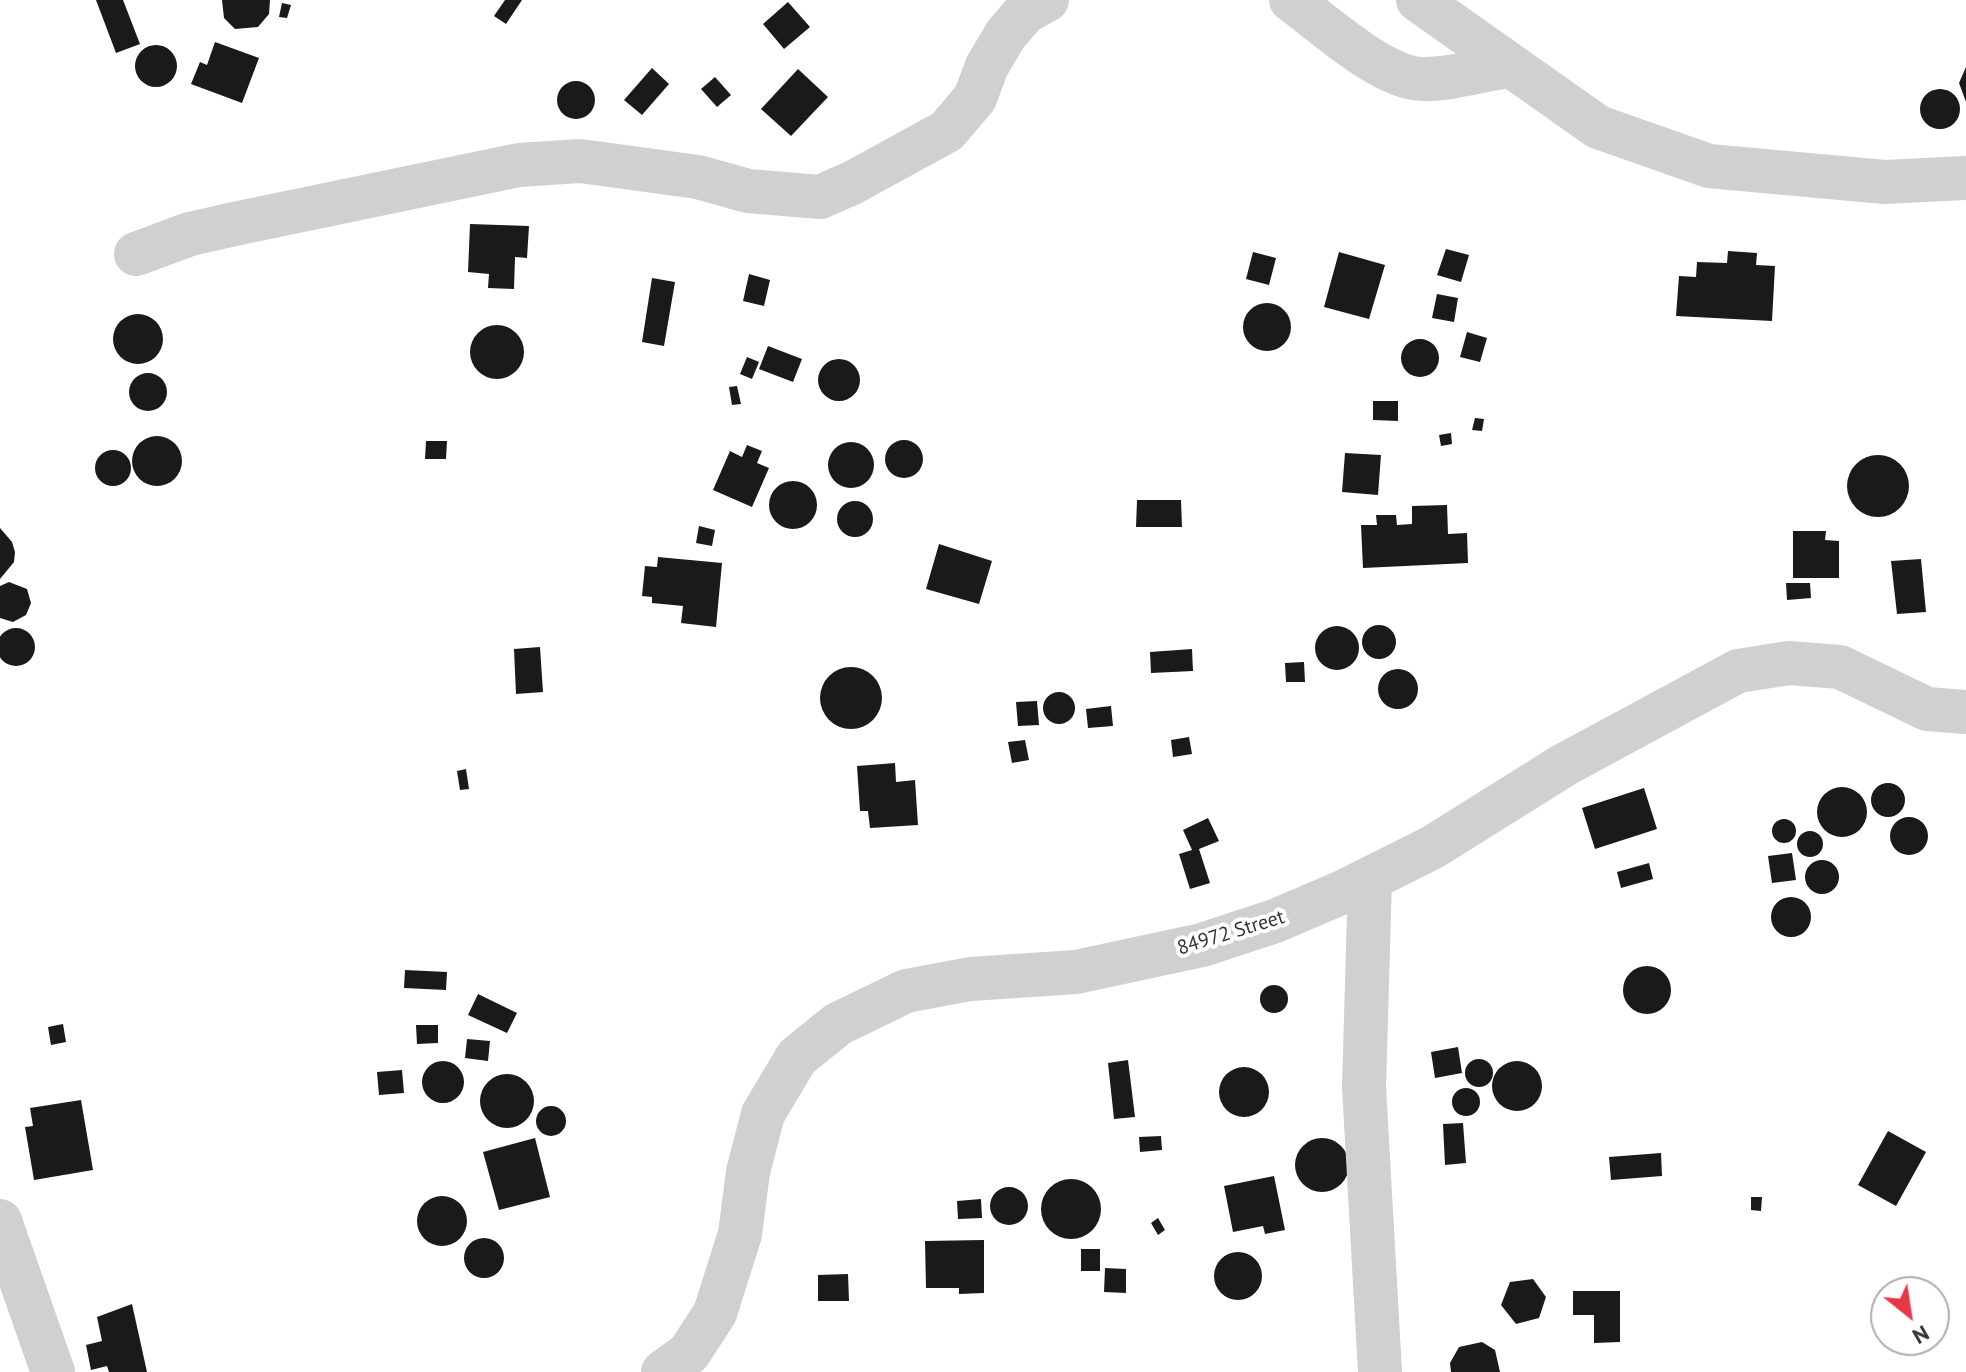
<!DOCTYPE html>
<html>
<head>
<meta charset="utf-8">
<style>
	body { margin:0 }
	#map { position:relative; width:1966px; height:1372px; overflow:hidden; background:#fff; font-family:"PT Sans",sans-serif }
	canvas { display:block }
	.north { position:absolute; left:1870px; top:1276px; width:80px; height:80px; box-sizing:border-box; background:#fff; border:2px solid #adadad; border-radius:50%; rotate:150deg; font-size:22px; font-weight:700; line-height:32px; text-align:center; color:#333 }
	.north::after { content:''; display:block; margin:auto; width:28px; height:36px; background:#e63946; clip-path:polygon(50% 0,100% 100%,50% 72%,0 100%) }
</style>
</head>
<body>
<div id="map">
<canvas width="1966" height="1372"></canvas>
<div class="north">N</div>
</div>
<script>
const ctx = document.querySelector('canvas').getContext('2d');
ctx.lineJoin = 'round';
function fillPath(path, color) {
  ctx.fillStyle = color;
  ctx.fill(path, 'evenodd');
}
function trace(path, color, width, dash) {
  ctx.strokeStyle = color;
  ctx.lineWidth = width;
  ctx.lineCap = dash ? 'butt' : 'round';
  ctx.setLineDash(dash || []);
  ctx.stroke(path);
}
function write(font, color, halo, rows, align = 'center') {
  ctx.font = font + ' "PT Sans",sans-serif';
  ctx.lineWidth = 8;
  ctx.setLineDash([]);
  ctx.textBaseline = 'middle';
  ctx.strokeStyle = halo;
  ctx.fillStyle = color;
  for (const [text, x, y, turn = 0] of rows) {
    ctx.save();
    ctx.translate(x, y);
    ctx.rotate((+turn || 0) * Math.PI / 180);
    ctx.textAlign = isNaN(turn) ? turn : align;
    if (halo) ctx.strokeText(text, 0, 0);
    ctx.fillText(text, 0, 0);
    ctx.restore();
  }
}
const building = new Path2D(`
	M96,0H123L140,44L116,53Z
	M222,0H270L269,14L258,27L235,29L224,18Z
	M505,0H522L506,24L494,16Z
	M788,2L810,27L784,49L763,24Z
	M282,3L291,5L287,18L279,17Z
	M215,42L259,58L242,103L191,84L200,62L207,65Z
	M135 66a21 21 0 1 1 42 0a21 21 0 1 1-42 0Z
	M1966,67V102L1959,83Z
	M652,68L669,84L642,115L624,100Z
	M798,69L828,97L791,136L761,109Z
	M715,77L731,95L717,107L701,89Z
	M557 100a19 19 0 1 1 38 0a19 19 0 1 1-38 0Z
	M1920 109a20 20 0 1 1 40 0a20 20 0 1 1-40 0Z
	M470,224L529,226L527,258L515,257L514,289L488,288L489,274L468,272Z
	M1446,249L1469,255L1461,282L1437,275Z
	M1728,251L1757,253L1756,265L1775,266L1772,321L1676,316L1679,276L1696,277L1697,262L1727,263Z
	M1253,252L1276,258L1269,285L1246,279Z
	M1339,252L1385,265L1369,319L1324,307Z
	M749,274L770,280L764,306L743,301Z
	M652,278L675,282L664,346L642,342Z
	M1437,294L1458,298L1454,322L1432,318Z
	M1243 327a24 24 0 1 1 48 0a24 24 0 1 1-48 0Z
	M113 339a25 25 0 1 1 50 0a25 25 0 1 1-50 0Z
	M470 352a27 27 0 1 1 54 0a27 27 0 1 1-54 0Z
	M1467,332L1487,338L1480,362L1460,357Z
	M1401 358a19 19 0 1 1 38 0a19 19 0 1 1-38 0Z
	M768,346L802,359L793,382L759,369Z
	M747,357L759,362L752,379L740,374Z
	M818 380a21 21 0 1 1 42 0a21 21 0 1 1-42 0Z
	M129 392a19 19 0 1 1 38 0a19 19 0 1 1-38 0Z
	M737,386L741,404L732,405L729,387Z
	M1373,401H1398V421L1373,420Z
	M1475,418L1484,419L1482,431L1472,430Z
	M1451,433L1452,444L1441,446L1439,435Z
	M132 461a25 25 0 1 1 50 0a25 25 0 1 1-50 0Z
	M885 459a19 19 0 1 1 38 0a19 19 0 1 1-38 0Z
	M426,441H447L446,459H425Z
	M828 465a23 23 0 1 1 46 0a23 23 0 1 1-46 0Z
	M747,445L762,451L757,463L769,468L752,507L713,490L730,451L742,457Z
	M95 468a18 18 0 1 1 36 0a18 18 0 1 1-36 0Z
	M1345,453L1381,455L1378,495L1342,492Z
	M1847 486a31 31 0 1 1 62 0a31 31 0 1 1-62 0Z
	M769 505a24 24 0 1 1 48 0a24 24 0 1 1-48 0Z
	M1137,500H1181L1182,527H1136Z
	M837 519a18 18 0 1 1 36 0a18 18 0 1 1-36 0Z
	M1447,505L1448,534L1467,533L1468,563L1363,568L1361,525H1377L1376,515H1396L1397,525L1412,524V506Z
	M699,526L715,530L712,546L696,543Z
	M0,528L12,542L15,552L14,562L0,579Z
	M1793,531H1826L1825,540L1839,541V578H1793Z
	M939,544L992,561L979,604L926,589Z
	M658,557L722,563L716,627L681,623L683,606L652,603V597L642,596L645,566L657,567Z
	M1921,559L1926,612L1897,614L1891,561Z
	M9,582L27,589L31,603L26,615L13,622L0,618V586Z
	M1786,583H1810L1811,598L1787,600Z
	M1362 642a17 17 0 1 1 34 0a17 17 0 1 1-34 0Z
	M1315 648a22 22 0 1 1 44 0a22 22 0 1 1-44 0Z
	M-3 647a19 19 0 1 1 38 0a19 19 0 1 1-38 0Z
	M540,647L543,692L516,694L514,649Z
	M1192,649L1193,671L1151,673L1150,652Z
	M1304,662L1305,682H1286L1285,663Z
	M820 698a31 31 0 1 1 62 0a31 31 0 1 1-62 0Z
	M1378 689a20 20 0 1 1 40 0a20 20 0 1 1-40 0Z
	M1043 708a16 16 0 1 1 32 0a16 16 0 1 1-32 0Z
	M1037,701L1039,725L1018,726L1016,702Z
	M1111,706L1113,726L1088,728L1086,709Z
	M1189,737L1192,754L1173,757L1171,740Z
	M1025,740L1029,760L1012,763L1008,742Z
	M895,763L896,782L915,780L918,825L870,828L868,811H860L857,766Z
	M466,769L469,789L460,790L457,771Z
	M1871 800a17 17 0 1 1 34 0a17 17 0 1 1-34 0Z
	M1817 812a25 25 0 1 1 50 0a25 25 0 1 1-50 0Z
	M1644,788L1657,829L1595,849L1582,808Z
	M1890 836a19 19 0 1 1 38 0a19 19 0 1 1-38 0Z
	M1208,818L1219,841L1199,849L1210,883L1190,889L1179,854L1192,850L1183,830Z
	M1772 831a12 12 0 1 1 24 0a12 12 0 1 1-24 0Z
	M1797 844a13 13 0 1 1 26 0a13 13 0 1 1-26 0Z
	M1792,853L1796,880L1772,883L1768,856Z
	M1805 877a17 17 0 1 1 34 0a17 17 0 1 1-34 0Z
	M1649,863L1653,879L1621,888L1617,872Z
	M1771 917a20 20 0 1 1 40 0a20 20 0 1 1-40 0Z
	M1623 990a24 24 0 1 1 48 0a24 24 0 1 1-48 0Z
	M405,970L447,972L446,990L404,988Z
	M1260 999a14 14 0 1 1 28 0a14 14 0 1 1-28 0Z
	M478,994L517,1013L507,1033L468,1015Z
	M63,1024L66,1042L51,1045L48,1027Z
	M416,1025H438V1043L417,1044Z
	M467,1039L490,1041L488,1061L465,1058Z
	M1458,1047L1462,1073L1435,1078L1431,1052Z
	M1465 1073a14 14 0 1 1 28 0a14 14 0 1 1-28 0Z
	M1128,1060L1135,1117L1114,1119L1108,1063Z
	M422 1082a21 21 0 1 1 42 0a21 21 0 1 1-42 0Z
	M1492 1086a25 25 0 1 1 50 0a25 25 0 1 1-50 0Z
	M1219 1092a25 25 0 1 1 50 0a25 25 0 1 1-50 0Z
	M402,1070L404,1093L379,1095L377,1072Z
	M480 1101a27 27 0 1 1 54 0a27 27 0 1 1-54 0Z
	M1452 1102a14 14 0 1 1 28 0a14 14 0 1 1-28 0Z
	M81,1100L93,1170L34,1180L25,1127L33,1126L30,1108Z
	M536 1121a15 15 0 1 1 30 0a15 15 0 1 1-30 0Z
	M1463,1123L1466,1163L1445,1165L1443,1124Z
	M1888,1131L1926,1152L1896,1206L1858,1185Z
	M1161,1136L1162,1150L1140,1152L1139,1137Z
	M535,1138L550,1197L499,1210L483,1152Z
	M1295 1165a27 27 0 1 1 54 0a27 27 0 1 1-54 0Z
	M1661,1153L1662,1176L1611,1180L1609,1157Z
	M1274,1176L1285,1230L1265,1234L1263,1226L1233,1232L1224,1186Z
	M1041 1209a30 30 0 1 1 60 0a30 30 0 1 1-60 0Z
	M990 1206a19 19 0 1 1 38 0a19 19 0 1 1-38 0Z
	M417 1221a25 25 0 1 1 50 0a25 25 0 1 1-50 0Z
	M1751,1197H1762L1761,1211L1751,1210Z
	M981,1199L982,1218L958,1219L957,1201Z
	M1158,1218L1165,1230L1158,1235L1151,1223Z
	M464 1258a20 20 0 1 1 40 0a20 20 0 1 1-40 0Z
	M984,1240V1293L959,1294V1288H926L925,1241Z
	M1081,1249H1100V1271H1081Z
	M1214 1276a24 24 0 1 1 48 0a24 24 0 1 1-48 0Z
	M1105,1268L1126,1269V1293L1104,1292Z
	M848,1274L849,1301H818V1275Z
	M1533,1279L1546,1297L1539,1318L1516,1324L1501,1305L1510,1282Z
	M1573,1291H1620V1342L1594,1343V1315H1573Z
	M132,1304L147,1372H109L107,1366L91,1370L86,1345L102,1341L97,1317Z
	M1482,1342L1495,1350L1500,1372H1451L1450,1363L1459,1347Z`);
const minor = new Path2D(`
	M1291,0C1323,23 1382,78 1422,79C1450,80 1481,70 1508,66
	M1418,0L1598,127L1709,166L1885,182L1966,178
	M136,254L190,234L239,223L519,165L580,161L698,177L748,191L820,197L852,183L947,131L975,98L987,66L1006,34L1025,12L1047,0
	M1370,879L1364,1087L1380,1372
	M0,1221L53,1372
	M663,1372L689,1353L715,1313L740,1234L748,1172L763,1114L797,1057L838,1024L906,991L970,979L1076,972L1202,945L1275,921L1343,892L1433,847L1564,765L1738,671L1789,663L1840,667L1927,709L1966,712`);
const streetNames = [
	["84972 Street",1231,933,-17]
];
fillPath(building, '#1a1a1a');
trace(minor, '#d0d0d0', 44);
write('20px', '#333', '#fff', streetNames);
</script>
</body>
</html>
